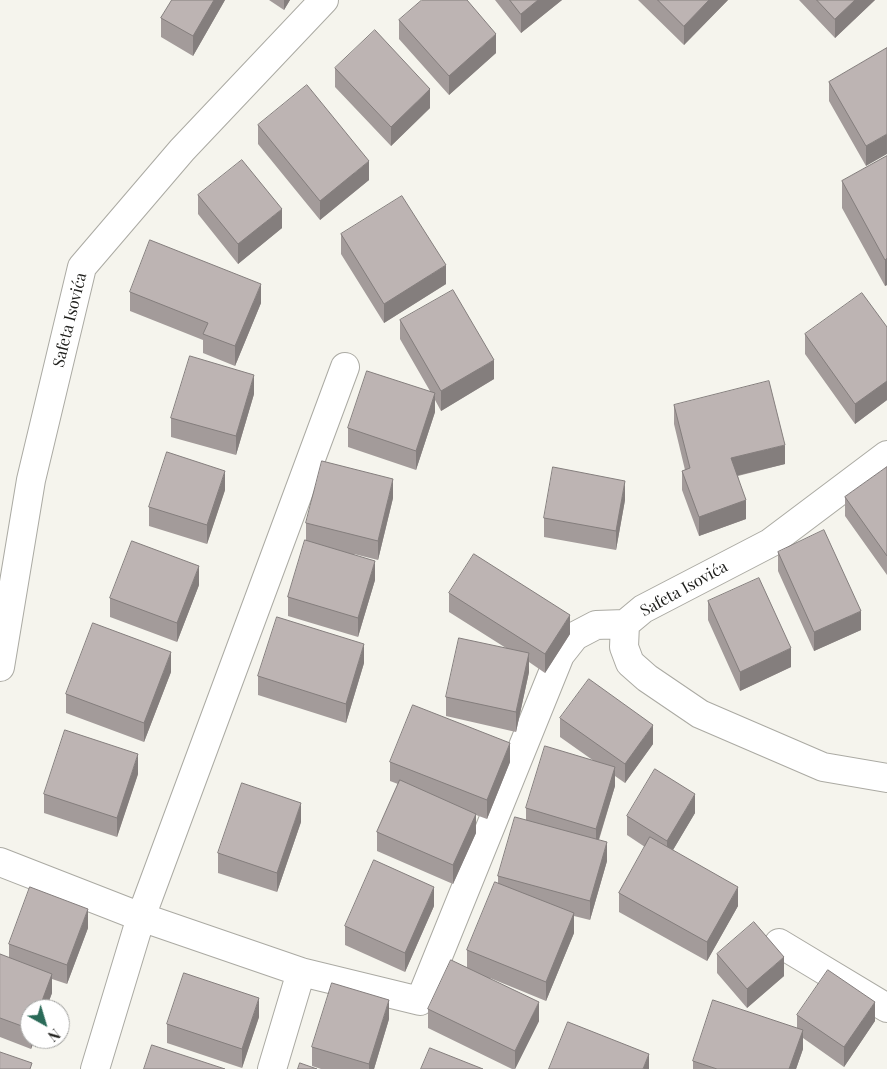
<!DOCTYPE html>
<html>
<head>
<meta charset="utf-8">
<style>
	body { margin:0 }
	#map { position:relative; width:887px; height:1069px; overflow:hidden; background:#f5f4ed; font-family:"Playfair Display",serif }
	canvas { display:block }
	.north { position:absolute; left:20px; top:999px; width:50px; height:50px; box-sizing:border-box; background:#fff; border:1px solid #a5a5a3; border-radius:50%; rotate:141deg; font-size:14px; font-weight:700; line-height:20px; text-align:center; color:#1d1d1a }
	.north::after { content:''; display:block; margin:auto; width:18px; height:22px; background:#2a6a58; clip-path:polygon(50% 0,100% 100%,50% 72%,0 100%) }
</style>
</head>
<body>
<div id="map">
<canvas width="887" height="1069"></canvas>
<div class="north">N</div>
</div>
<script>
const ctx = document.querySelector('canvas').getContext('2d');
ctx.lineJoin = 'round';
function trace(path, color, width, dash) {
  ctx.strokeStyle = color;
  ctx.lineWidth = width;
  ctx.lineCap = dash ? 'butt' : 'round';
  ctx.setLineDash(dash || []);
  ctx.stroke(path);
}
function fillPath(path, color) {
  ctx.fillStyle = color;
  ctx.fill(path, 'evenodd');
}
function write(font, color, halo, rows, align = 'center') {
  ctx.font = font + ' "Playfair Display",serif';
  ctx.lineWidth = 4;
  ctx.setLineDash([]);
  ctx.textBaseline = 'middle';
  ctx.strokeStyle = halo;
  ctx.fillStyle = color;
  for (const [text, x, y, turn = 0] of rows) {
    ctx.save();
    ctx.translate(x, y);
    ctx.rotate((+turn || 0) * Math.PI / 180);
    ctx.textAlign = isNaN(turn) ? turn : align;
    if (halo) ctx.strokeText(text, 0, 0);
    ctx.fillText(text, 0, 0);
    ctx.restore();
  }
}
const minor = new Path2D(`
	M887,455L770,543L643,609L625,624L624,647L630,663L647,678L700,714L823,767L887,778
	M0,667L31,480L82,267L182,150L324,0
	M0,862L141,917L301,972L420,1001L560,655L575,636L596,625L625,624
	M779,943L887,1008
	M95,1069L141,917L345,367
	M272,1069L301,972`);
const wall = new Path2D(`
	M172,0H225L193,56L161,37V18Z
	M269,0H290L284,10Z
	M495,0H562L521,33Z
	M638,0H728L684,45Z
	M799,0H875L835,38Z
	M399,20L496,53L449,95L399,39Z
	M887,48L866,166L829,101V82Z
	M335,68L430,108L391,146L335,87Z
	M258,125L369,180L320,220L258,144Z
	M887,156V285L885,286L842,208V181Z
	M198,195L282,228L238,264L198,214Z
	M341,234L446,284L384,323L341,254Z
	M130,292L261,303L235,366L203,353V340L130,311Z
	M400,320L494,379L441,411L435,400V412L416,470L348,447V428L430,391L400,339Z
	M887,327V400L855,424L805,354V334Z
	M254,394L236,455L171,437V418Z
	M674,405L785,464L738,476L746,519L699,536L682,490V471L685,470L674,424Z
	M887,467V575L845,516V497Z
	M225,490L207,544L149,526V507Z
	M393,498L378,560L354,554L375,580L358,637L288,616V597L306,540V523Z
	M625,500L616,550L544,537V518Z
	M778,552L861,630L814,651L778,571Z
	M199,585L177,642L110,617V598Z
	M449,593L570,634L545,673L529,662V672L516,732L446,716V697L506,648L449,612Z
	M708,601L791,667L740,691L708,620Z
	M364,663L346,723L258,695V676Z
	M171,672L144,742L66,713V694Z
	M560,718L653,744L625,783L615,776V786L599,840L607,861L590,920L574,916V933L546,1001L490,978L539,1021L515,1069H512L428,1028V1009L467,967V950L498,883V876L526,820V808L594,761L560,737Z
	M390,762H510L487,819L476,815V833L453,884L377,851V832L398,784L390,781Z
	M138,774L117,837L44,813V794Z
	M695,813L673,850L738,906L707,961L619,912V893L645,847L627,835V816Z
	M301,822L277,892L218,873V853Z
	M434,906L405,972L345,945V926Z
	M88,928L67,984L52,979V993L46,1009H30V1039H35L31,1049L0,1037V954L9,958V944Z
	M717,954L784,976L747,1008L717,973Z
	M797,1015L875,1021L844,1067L803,1038V1049L796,1069H693V1061L797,1028Z
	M259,1017L242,1068L167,1043V1024Z
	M389,1019L374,1069H321L312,1066V1047Z`);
const shadedWall = new Path2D(`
	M214,0H225L193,56V36Z
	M284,0H290L284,10Z
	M538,0H562L521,33V14Z
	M709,0H728L684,45V26Z
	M855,0H875L835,38V19Z
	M496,34V53L449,95V76Z
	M430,89V108L391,146V127Z
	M887,134V154L866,166V146Z
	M369,161V180L320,220V201Z
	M282,209V228L238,264V244Z
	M887,258V285L885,286V260Z
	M446,265V284L384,323V304Z
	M261,284V303L235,366V346Z
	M494,360V379L441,411V391Z
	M254,375V394L236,455V436Z
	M887,381V400L855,424V404Z
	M435,393V412L416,470V451Z
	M785,445V464L731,477V458Z
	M225,471V490L207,544V525Z
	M393,479V498L378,560V541Z
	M625,481V500L616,550V531Z
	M746,500V519L699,536V517Z
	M375,561V580L358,637V618Z
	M199,566V585L177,642V623Z
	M861,611V630L814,651V632Z
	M570,615V634L545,673V654Z
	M364,644V663L346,723V704Z
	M791,648V667L740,691V672Z
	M171,652V672L144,742V723Z
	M529,653V672L516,732V712Z
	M653,725V744L625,783V764Z
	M510,743V762L487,819V800Z
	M138,754V774L117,837V818Z
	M615,767V786L596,848V829Z
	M695,794V813L667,860V841Z
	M301,803V822L277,892V873Z
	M476,814V833L453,884V865Z
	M607,842V861L590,920V901Z
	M434,887V906L405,972V953Z
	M738,887V906L707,961V942Z
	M88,909V928L67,984V965Z
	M574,913V933L546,1001V982Z
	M784,957V976L747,1008V989Z
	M52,974V993L46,1009H39Z
	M259,998V1017L242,1068V1049Z
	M389,1000V1019L374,1069H369V1064Z
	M539,1002V1021L515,1069V1051Z
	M875,1002V1021L844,1067V1047Z
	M803,1030V1049L796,1069H789Z
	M31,1039H35L31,1049Z
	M649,1054V1069H643Z`);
const building = new Path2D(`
	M172,0H214L193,36L161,18Z
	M422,0H467L496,34L449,76L399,20Z
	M510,0H538L521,14Z
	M658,0H709L684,26Z
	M817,0H855L835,19Z
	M375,30L430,89L391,127L335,68Z
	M887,48V134L866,146L829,82Z
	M307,85L369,161L320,201L258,125Z
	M887,156V258L885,260L842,181Z
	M242,160L282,209L238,244L198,195Z
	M402,196L446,265L384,304L341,234Z
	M150,240L261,284L235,346L203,334L208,323L130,292Z
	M453,290L494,360L441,391L400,320Z
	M862,293L887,327V381L855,404L805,334Z
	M190,356L254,375L236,436L171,418Z
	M367,371L435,393L416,451L348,428Z
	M769,381L785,445L731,458L746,500L699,517L682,471L690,468L674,405Z
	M167,452L225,471L207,525L149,507Z
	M322,461L393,479L378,541L306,523Z
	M553,467L625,481L616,531L544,518Z
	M887,467V556L845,497Z
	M824,530L861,611L814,632L778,552Z
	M305,540L375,561L358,618L288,597Z
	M132,541L199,566L177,623L110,598Z
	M474,554L570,615L545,654L449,593Z
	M759,578L791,648L740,672L708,601Z
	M277,617L364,644L346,704L258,676Z
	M93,623L171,652L144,723L66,694Z
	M459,638L529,653L516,712L446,697Z
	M589,679L653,725L625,764L560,718Z
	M413,705L510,743L487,800L390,762Z
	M65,730L138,754L117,818L44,794Z
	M545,746L615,767L596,829L526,808Z
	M655,769L695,794L667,841L627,816Z
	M400,780L476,814L453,865L377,832Z
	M242,783L301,803L277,873L218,853Z
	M515,817L607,842L590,901L498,876Z
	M650,837L738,887L707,942L619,893Z
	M374,860L434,887L405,953L345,926Z
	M495,882L574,913L546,982L467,950Z
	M30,887L88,909L67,965L9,944Z
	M754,922L784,957L747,989L717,954Z
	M0,954L52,974L39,1009H30V1029L0,1018Z
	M451,960L539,1002L515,1051L428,1009Z
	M828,970L875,1002L844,1047L797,1015Z
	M184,973L259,998L242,1049L167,1024Z
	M332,983L389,1000L369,1064L312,1047Z
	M713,1000L803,1030L789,1069H717L693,1061Z
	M568,1022L649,1054L643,1069H549Z
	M152,1045L225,1069H144Z
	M430,1048L483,1069H421Z
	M0,1052L32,1063L30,1069H0Z
	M300,1063L317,1069H298Z`);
const streetNames = [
	["Safeta Isovića",70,320,-76],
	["Safeta Isovića",684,589,-29]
];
trace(minor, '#abaaa3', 30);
trace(minor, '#fff', 28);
fillPath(wall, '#a39b9a');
fillPath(shadedWall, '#847e7d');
fillPath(building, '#bdb4b3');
trace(building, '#847e7d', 1);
write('16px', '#1d1d1a', '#fff', streetNames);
</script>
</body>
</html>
